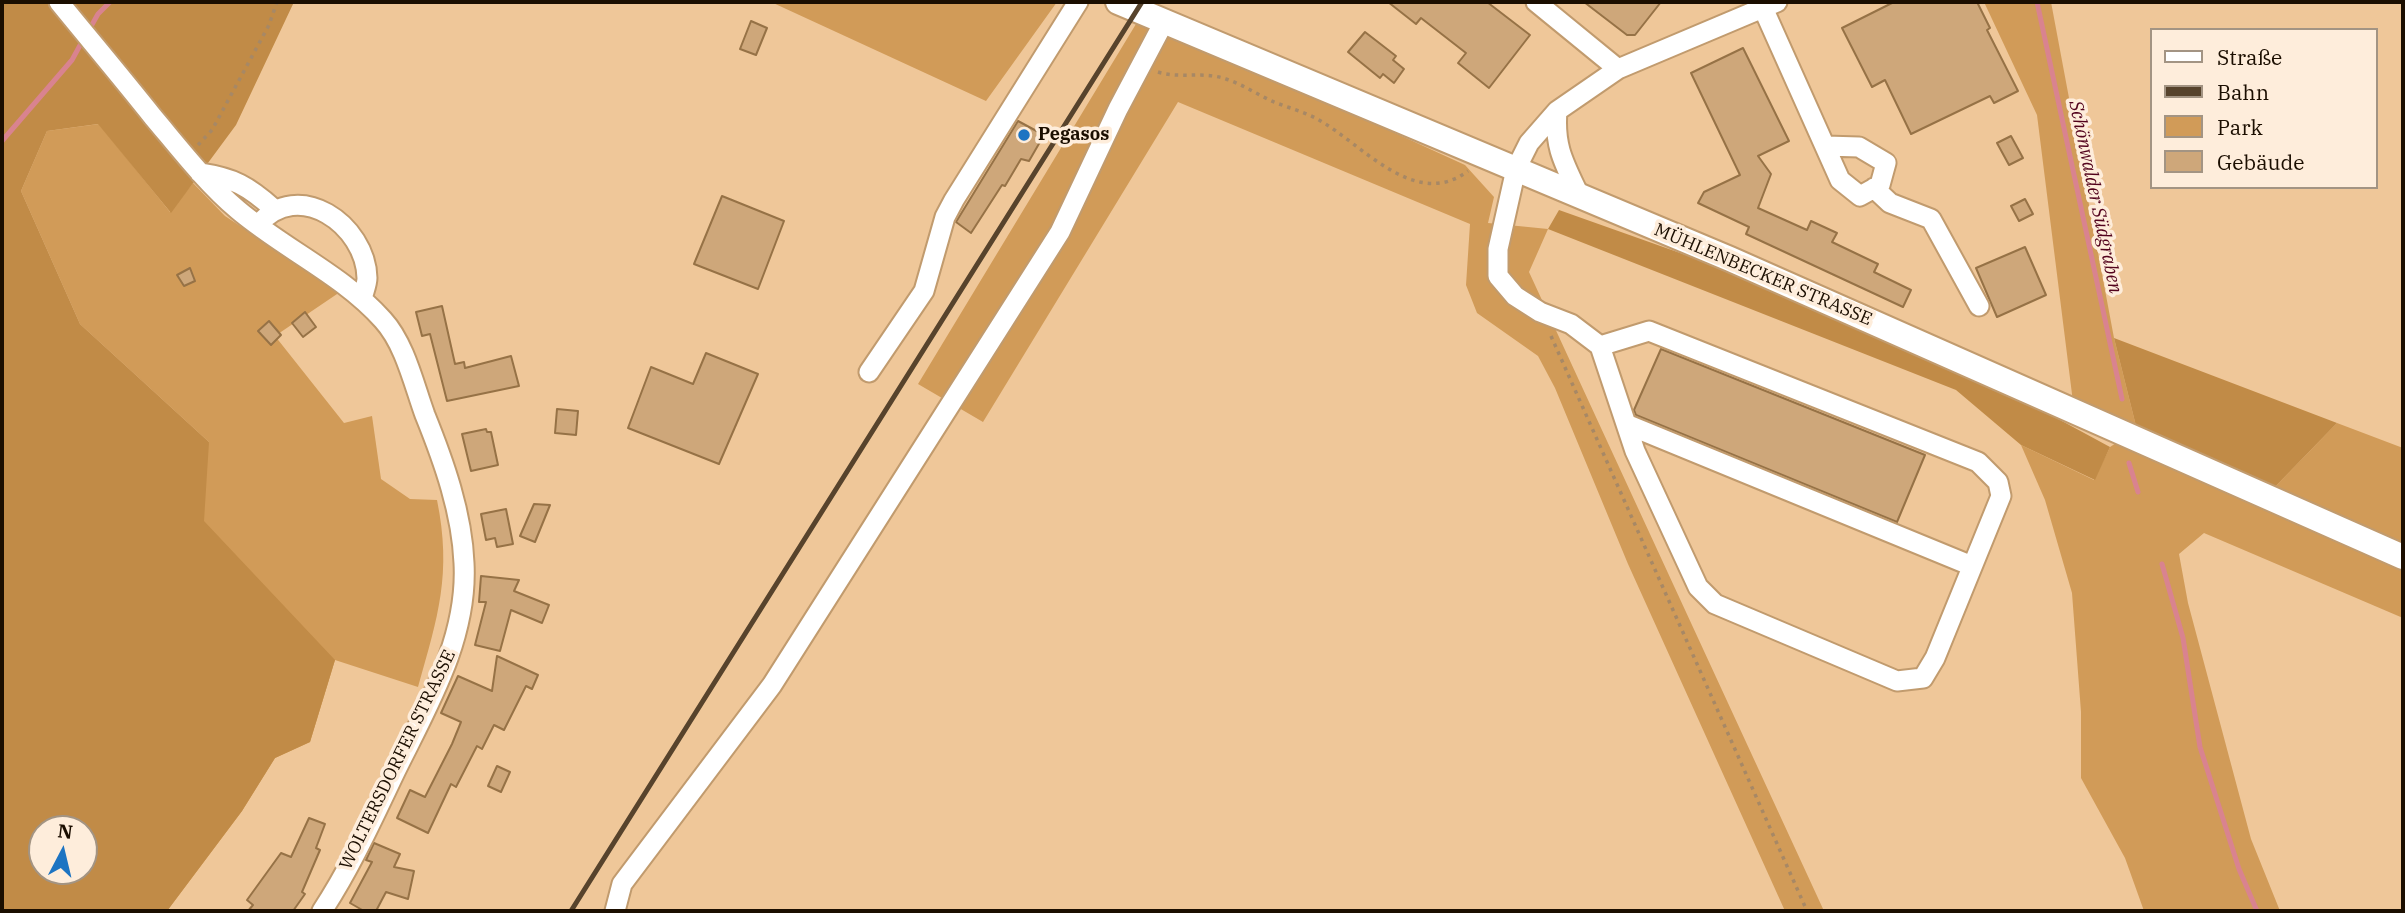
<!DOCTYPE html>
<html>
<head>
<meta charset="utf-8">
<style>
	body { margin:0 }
	#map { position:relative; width:2405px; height:913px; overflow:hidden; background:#efc799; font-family:"IBM Plex Serif",serif }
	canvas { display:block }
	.frame { position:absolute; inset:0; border:4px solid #1b0e00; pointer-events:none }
	.legend { position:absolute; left:2150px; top:28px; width:228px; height:161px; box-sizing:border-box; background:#feeddb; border:2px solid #a39483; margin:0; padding:9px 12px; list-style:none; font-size:21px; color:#1b0e00 }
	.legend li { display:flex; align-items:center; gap:14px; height:35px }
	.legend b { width:35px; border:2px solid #a39483 }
	.north { position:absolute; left:28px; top:815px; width:70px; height:70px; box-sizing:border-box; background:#feeddb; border:2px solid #a39483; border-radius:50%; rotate:7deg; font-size:19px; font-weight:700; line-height:28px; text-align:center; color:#1b0e00 }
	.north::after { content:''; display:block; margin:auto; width:24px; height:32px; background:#1d74c2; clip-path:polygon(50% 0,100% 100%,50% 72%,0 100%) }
</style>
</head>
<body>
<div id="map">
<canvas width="2405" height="913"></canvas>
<div class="frame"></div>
<ul class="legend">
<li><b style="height:9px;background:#fff"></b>Straße</li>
<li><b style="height:9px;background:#57432c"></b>Bahn</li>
<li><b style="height:19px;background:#d19b58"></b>Park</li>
<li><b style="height:19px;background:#cea77a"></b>Gebäude</li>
</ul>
<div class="north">N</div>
</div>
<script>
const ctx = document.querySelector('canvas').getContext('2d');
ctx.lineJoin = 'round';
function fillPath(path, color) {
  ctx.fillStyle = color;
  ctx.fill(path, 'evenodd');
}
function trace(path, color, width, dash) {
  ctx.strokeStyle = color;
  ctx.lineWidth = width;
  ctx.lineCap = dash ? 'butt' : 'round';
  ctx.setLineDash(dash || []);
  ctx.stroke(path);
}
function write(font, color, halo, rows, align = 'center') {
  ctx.font = font + ' "IBM Plex Serif",serif';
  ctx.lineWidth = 7;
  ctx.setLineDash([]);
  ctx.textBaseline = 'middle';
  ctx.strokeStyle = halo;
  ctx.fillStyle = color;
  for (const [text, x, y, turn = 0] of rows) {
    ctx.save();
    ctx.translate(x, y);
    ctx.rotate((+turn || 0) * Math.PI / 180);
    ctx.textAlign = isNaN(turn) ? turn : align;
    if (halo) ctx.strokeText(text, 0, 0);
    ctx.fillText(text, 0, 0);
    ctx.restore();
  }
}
const green = new Path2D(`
	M771,2H1057L986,101Z
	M1984,2H2051L2114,338L2137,430L2271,491L2337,423L2403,448V618L2204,533L2179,554L2188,603L2251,839L2280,911H2144L2125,858L2081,778V712L2072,593L2045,500L2021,445L2094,480L2110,447L2136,430L2073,402L2037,115Z
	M1136,24L1185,41L1299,89L1465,165L1494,197L1488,223L1548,229L1529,272L1824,911H1785L1628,564L1555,388L1538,356L1477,313L1466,285L1470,224L1178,102L983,422L918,384Z
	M99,124L170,212L193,183L225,216L340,292L275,336L344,423L372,416L381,479L410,499L437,500C452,574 438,616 418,687L335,660L310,742L275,758L242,811L167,911H2L209,442L80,324L21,191L47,131ZM42,829H84V871H42Z`);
const forest = new Path2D(`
	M2,2H294L236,125L171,213L98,124L47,131L21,191L80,324L209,442L204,521L335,660L310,742L275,758L242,811L167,911H2ZM42,829H84V871H42Z
	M1559,210L1745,276L2001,388L2110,447L2095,480L2021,445L1956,390L1548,229Z
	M2114,338L2337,423L2271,491L2137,430Z`);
const stream = new Path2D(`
	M2037,2L2122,399
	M89,30L98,14L110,2
	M2,141L72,60L84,38
	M2129,463L2138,492
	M2162,564L2183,638L2200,747L2239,869L2257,911`);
const building = new Path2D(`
	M1388,2H1487L1530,35L1489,88L1458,63L1466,53L1421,18L1416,24Z
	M1584,2H1661L1635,35H1627Z
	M1894,2H1977L1990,28L1987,30L2018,91L1994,103L1990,96L1911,134L1885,80L1872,87L1842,28Z
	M751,21L767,28L756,55L740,49Z
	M1365,32L1396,56L1393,60L1404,69L1394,83L1383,74L1380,78L1348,52Z
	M1743,48L1789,141L1758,156L1771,174L1758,208L1807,230L1811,221L1837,233L1832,242L1878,264L1874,272L1911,290L1903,307L1746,234L1749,227L1698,203L1704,192L1740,175L1691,73Z
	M1018,121L1044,135L1029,161L1021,159L1005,186L1002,185L971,233L956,222Z
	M2011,136L2023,158L2009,165L1997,143Z
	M722,196L784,221L758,289L694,264Z
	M2025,199L2033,214L2019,221L2011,206Z
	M2025,247L2046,295L1997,317L1976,268Z
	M190,268L195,281L184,286L177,275Z
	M442,306L455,364L464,362L465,368L511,356L519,386L447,401L430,334L422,336L416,312Z
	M305,312L316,327L303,337L292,323Z
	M269,321L281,335L271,345L258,331Z
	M1661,349L1925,455L1897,522L1636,415L1634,410Z
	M706,353L758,374L719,464L628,428L651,367L693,384Z
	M557,409L578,411L576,435L555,433Z
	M486,429L487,432H491L498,465L471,471L462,434Z
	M534,504L550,505L535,542L520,536Z
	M506,509L513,544L497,547L495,538L486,540L481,514Z
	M481,576L519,580L514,591L549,605L542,623L511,610L500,651L475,645L486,602H479Z
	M497,656L538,675L532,689L526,686L504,730L494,725L482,749L477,746L456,787L451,784L428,833L397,818L410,790L425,797L452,744L461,722L441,713L458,676L492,691Z
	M497,766L510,772L501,792L488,786Z
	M309,818L325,824L316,848L320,850L302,892L305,894L293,911H248L253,905L247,900L281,853L291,857Z
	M374,843L400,854L394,867L414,871L408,899L386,892L376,911H364L350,903L372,862L366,860Z`);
const path = new Path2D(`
	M1158,72C1180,79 1203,71 1226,79C1242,84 1258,95 1274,102C1289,108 1305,112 1319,120C1362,144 1415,211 1468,171
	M198,145L212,130L269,25L277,2
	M1551,336L1807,911`);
const minor = new Path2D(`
	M59,2C90,40 122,78 153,117C180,149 206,183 238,210C284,249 343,275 383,320C405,344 414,385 425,415C444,462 462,513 464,563C468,638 428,705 396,770C373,818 351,867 322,911
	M1536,2L1618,69
	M1763,8L1840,180L1860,196L1880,185L1886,163L1859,147L1826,146
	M1557,111C1554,147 1564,163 1579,195
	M200,173C234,178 248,186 274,209
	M1874,188L1890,203L1931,219L1979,306
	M258,225C298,177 366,225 367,278C367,285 363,293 362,299
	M1600,346L1649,331L1978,462L1998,482L2001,496L1935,658L1923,678L1897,681L1715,604L1698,587L1635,451L1600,346L1571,324L1540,312L1515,296L1498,276V249L1516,169L1529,143L1557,111L1618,69L1777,2
	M869,372L924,291L945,217L954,200L1078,2
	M1626,424L1972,566
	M615,911L622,884L772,685L1060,232L1118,109L1164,22`);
const major = new Path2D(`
	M1118,2L1730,259L2403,557`);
const rail = new Path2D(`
	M571,911L1142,2`);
const markers = [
	[1024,135,7,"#1d74c2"]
];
const poiNames = [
	["Pegasos",1038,135]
];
const streetNames = [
	["MÜHLENBECKER STRASSE",1763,275,23],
	["WOLTERSDORFER STRASSE",398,760,-64]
];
const waterNames = [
	["Schönwalder Südgraben",2095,197,78]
];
fillPath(green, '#d19b58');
fillPath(forest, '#c18b47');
trace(stream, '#d9838f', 5);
fillPath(building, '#cea77a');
trace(building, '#967246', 2);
trace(minor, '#c19b6e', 23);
trace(major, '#c19b6e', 28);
trace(path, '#a78865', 3.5, [3.5, 5]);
trace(minor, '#fff', 19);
trace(major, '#fff', 24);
trace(rail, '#57432c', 5);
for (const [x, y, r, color] of markers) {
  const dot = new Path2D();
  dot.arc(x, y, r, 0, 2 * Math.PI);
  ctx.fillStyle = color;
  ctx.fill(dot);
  trace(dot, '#feeddb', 2.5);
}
write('bold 18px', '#1b0e00', '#feeddb', poiNames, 'left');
write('18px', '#1b0e00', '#feeddb', streetNames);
write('italic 19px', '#53031d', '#feeddb', waterNames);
</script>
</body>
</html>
